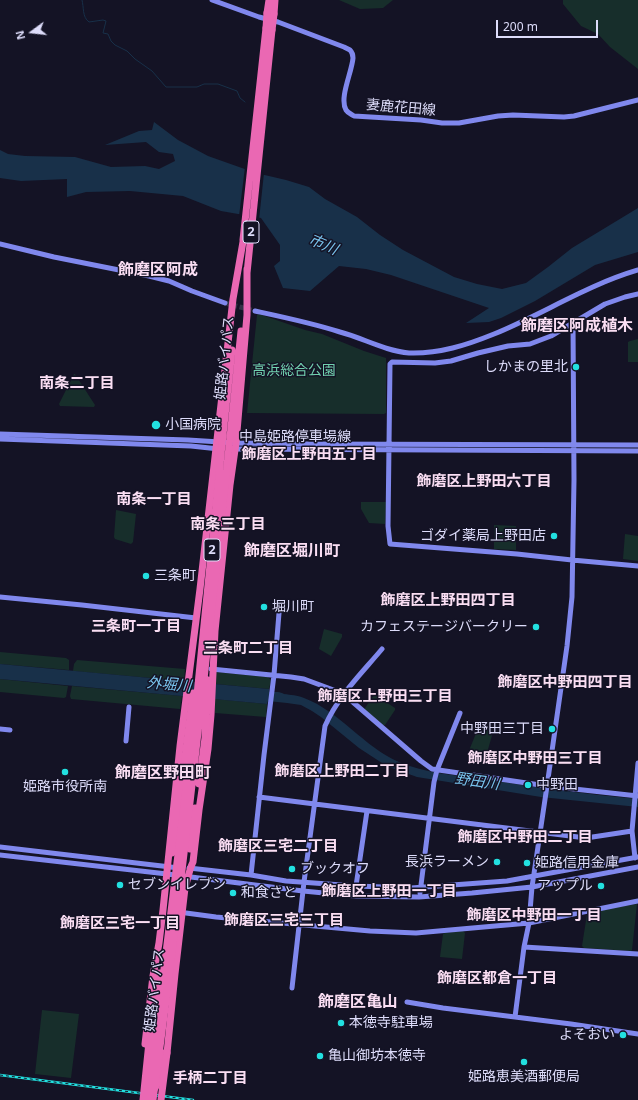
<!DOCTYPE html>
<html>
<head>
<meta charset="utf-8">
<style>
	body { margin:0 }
	#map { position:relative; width:638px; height:1100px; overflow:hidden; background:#141325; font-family:"Noto Sans",sans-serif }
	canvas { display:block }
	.north { position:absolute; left:12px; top:12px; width:40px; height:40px; -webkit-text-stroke:3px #141325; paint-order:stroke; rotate:255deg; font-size:11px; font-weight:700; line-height:16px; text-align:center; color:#dddcfa }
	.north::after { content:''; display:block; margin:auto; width:14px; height:18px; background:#dddcfa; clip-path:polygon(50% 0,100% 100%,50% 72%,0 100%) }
	.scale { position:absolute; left:496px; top:20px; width:102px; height:18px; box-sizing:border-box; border:2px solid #dddcfa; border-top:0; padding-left:5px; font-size:12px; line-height:14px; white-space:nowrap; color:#dddcfa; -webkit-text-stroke:3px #141325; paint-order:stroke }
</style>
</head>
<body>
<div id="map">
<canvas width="638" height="1100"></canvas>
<div class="north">N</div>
<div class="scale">200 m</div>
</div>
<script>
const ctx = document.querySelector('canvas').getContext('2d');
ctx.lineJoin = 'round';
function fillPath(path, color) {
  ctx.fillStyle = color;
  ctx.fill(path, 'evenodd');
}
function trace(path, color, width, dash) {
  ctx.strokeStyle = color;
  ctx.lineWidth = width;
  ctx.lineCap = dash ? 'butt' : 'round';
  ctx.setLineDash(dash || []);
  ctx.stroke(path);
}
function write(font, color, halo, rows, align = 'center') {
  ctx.font = font + ' "Noto Sans","Noto Sans JP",sans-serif';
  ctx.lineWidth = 3;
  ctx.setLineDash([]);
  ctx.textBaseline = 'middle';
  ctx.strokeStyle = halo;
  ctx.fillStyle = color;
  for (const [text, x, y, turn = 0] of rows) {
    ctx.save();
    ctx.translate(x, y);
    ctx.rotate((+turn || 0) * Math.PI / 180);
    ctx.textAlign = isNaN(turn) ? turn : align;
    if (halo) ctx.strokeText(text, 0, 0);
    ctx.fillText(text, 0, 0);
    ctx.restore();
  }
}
const green = new Path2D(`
	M339,0H393L383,8L360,9Z
	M563,0H638V69L610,47L598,34L581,26L563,4Z
	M259,314L305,330L322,334L364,351L386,358V413L384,414L247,413L257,315Z
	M638,339V362H628V342L630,341Z
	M74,374H75L95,405L94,407L60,406L59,404Z
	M361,502H386L385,524L369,523L361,509Z
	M116,510L136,514L133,542L131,544L115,539L114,537Z
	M494,525L516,526V550L494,549Z
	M625,534L638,536V561L623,559Z
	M324,629L342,634V637L331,656L319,649Z
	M0,652L66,658L69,660V670L0,664Z
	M77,660L185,669L184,681L73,671L74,664Z
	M216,672L268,677L271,680L269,689L216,684Z
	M0,679L68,686L66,697L64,698L0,692Z
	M72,686L182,696L180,709L71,699L70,696Z
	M374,695H375L395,708V710L385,725H383L365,710V708Z
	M215,699L267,704L266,717L215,713Z
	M481,725L492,729L493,732L485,760H483L468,754V753L479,726Z
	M637,904L632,950L631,951L584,948L582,946L587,914L589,912Z
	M463,931L465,933L462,959L440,957L443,934L445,933Z
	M42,1010L79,1014L71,1078L35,1074Z`);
const water = new Path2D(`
	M154,122L178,140L208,156L256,173L286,180L309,187L325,199L357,217L380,235L403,250L454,277L477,284L502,289L526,283L548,267L572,248L638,208V252L595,265L535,301L501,318L489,322L466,323L489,308L391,275L366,269L339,266L310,291L283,288L274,266L280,261V245L261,218L221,211L183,196L130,191L86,192L67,197V179L21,181L0,178V150L8,154L25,156L75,157L111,167L145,166L159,169L175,161L173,154L159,152L146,142L105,145L139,131L152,130Z
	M0,664L269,689V692C272,692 276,692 278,692C280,692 282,693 284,694C291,695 297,695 304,698C339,711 364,747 399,762C425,773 454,775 482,779C534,787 586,794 638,799V807L541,797L417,777L392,768L382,763L359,748L321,717L312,711L301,705L287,703L268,701L267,704L0,679Z`);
const pier = new Path2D(`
	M245,167L264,173L259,220L239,216Z`);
const stream = new Path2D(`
	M82,0C84,7 82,17 89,22L103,20L106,21L103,33L108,34L111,41L115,45L127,51L135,59L152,71L166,87H197L204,84H218L237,91L240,98L245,102`);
const secondaryTunnel = new Path2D(`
	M225,303L255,311`);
const secondary = new Path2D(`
	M212,0L259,17L278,22L344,47L350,50C352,52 353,55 353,58C352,72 339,98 346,110C348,113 351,114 354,116L421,120L442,123H459L498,116L513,115L564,117L574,116L638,100
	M0,244L54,257L149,276L169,281L192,291L225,303
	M638,294L625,297L605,304L551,336L530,344L508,346L478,353L451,361L435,363L392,362L390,364L388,526L390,544L517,554L572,560L638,566
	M255,311C283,317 312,323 340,332C363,338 385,351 409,353C439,354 467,345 494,334C543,314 587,285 638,270
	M0,434L188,440L236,443L302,444L638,445
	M0,439L191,446L219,449
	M233,449L638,451
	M0,597L82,605L196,618
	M211,669L291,677L304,679L339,692L347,697L421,761L432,769L547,786L638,796
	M0,729L10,730
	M126,741L129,707
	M259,797L586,838L632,831
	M0,847L179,868
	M0,855L167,874L303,891L355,896L419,897L472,893L532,887L638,867
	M635,858L632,831L638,763
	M189,868L251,875L286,881L356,886L411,888L507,881L638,857
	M251,875L264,755L274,675L279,613
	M356,886L367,811
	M420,893L434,782L437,770L460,713
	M186,913L216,917L370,931L416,933L529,923L638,901
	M524,947L638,954
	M292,988L304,882L325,726C338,696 361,674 382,649
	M407,1002L443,1008L571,1024L638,1034
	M515,1017L524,947L529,923L532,887L547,786L567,646L572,597L574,480L573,323`);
const highway = new Path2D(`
	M267,13L269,0
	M274,14L275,0
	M243,240L266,28
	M247,273L272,30
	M223,435L232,350
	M230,437L241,331
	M190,849L192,829L195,808
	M172,853L176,842L182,782
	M145,1044L153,976L159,943L163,910L180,746L200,589L233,299L244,236
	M167,1053L175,974L185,888C188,879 189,870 193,862L199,810L208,749L211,715L215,631L230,485L236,443L247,315V269
	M155,1088L159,1081L164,1053`);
const rail = new Path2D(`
	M0,1075L193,1100`);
const highwayBridge = new Path2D(`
	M266,28L267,13
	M272,30L274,14
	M183,774L193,693
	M199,784L205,738L208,680
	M143,1100L152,1013L155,1000L159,973
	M148,1100L195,715L223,435
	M153,1100C183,879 207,658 230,437
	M161,1100L167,1053`);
const markers = [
	[576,367,4,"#22e0e0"],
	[156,425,5,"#22e0e0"],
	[554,536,4,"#22e0e0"],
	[146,576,4,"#22e0e0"],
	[264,607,4,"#22e0e0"],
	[536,627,4,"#22e0e0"],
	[552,729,4,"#22e0e0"],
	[65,772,4,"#22e0e0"],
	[528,785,4,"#22e0e0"],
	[497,862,4,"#22e0e0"],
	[527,863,4,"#22e0e0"],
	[292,869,4,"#22e0e0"],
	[120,885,4,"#22e0e0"],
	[601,886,4,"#22e0e0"],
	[233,893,4,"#22e0e0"],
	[341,1023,4,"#22e0e0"],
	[623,1035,4,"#22e0e0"],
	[320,1056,4,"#22e0e0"],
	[524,1062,4,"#22e0e0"]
];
const shields = [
	[251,232,16],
	[212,550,16]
];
const shieldNames = [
	["2",251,232],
	["2",212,550]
];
const streetNames = [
	["妻鹿花田線",401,108,5],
	["姫路バイパス",225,358,-84],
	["中島姫路停車場線",295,437],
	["姫路バイパス",155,990,-83]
];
const poiNames = [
	["しかまの里北",568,367,"right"],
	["小国病院",165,425],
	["ゴダイ薬局上野田店",546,536,"right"],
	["三条町",154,576],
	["堀川町",272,607],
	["カフェステージバークリー",528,627,"right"],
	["中野田三丁目",544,729,"right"],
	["中野田",536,785],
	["姫路市役所南",65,787,"center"],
	["長浜ラーメン",489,862,"right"],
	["姫路信用金庫",535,863],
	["ブックオフ",300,869],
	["セブンイレブン",128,885],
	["アップル",593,886,"right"],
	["和食さと",241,893],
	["本徳寺駐車場",349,1023],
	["よそおい",615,1035,"right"],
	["亀山御坊本徳寺",328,1056],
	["姫路恵美酒郵便局",524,1077,"center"]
];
const parkNames = [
	["高浜総合公園",294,371]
];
const waterNames = [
	["市川",323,245,23],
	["外堀川",169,685,5],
	["野田川",477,782,8]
];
const neighbourhoodNames = [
	["南条二丁目",77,384],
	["飾磨区上野田五丁目",309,455],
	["飾磨区上野田六丁目",484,482],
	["南条一丁目",154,500],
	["南条三丁目",228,525],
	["飾磨区上野田四丁目",448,601],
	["三条町一丁目",136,627],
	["三条町二丁目",248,649],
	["飾磨区中野田四丁目",565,683],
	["飾磨区上野田三丁目",385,697],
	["飾磨区中野田三丁目",535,759],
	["飾磨区上野田二丁目",342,772],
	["飾磨区中野田二丁目",525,838],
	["飾磨区三宅二丁目",278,847],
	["飾磨区上野田一丁目",389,892],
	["飾磨区中野田一丁目",534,916],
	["飾磨区三宅三丁目",284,921],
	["飾磨区三宅一丁目",120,924],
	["飾磨区都倉一丁目",497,979],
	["手柄二丁目",210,1079]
];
const quarterNames = [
	["飾磨区阿成",158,270],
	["飾磨区阿成植木",577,326],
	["飾磨区堀川町",292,551],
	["飾磨区野田町",163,773],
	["飾磨区亀山",358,1002]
];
fillPath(green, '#172e2b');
fillPath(water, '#183049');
fillPath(pier, '#141325');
trace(stream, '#183049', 1);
trace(secondaryTunnel, '#323145', 5, [5, 2.5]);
trace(secondary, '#8088ed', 5);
trace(highway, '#ea68b3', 7);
trace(rail, '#22e0e0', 2.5);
trace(rail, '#141325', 1, [3]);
trace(highwayBridge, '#ea68b3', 7);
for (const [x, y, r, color] of markers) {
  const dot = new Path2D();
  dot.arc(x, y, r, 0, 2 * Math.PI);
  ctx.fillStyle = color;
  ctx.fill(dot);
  trace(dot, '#141325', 1.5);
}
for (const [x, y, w] of shields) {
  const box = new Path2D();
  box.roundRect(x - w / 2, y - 11, w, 22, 3);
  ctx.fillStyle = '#141325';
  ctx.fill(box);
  trace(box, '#dddcfa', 1);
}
write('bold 13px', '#dddcfa', null, shieldNames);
write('14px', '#dddcfa', '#141325', streetNames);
write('14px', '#dddcfa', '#141325', poiNames, 'left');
write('14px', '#71d1af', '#141325', parkNames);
write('italic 15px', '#78c2ec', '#141325', waterNames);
write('bold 15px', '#fadef3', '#141325', neighbourhoodNames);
write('bold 16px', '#fadef3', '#141325', quarterNames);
</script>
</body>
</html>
